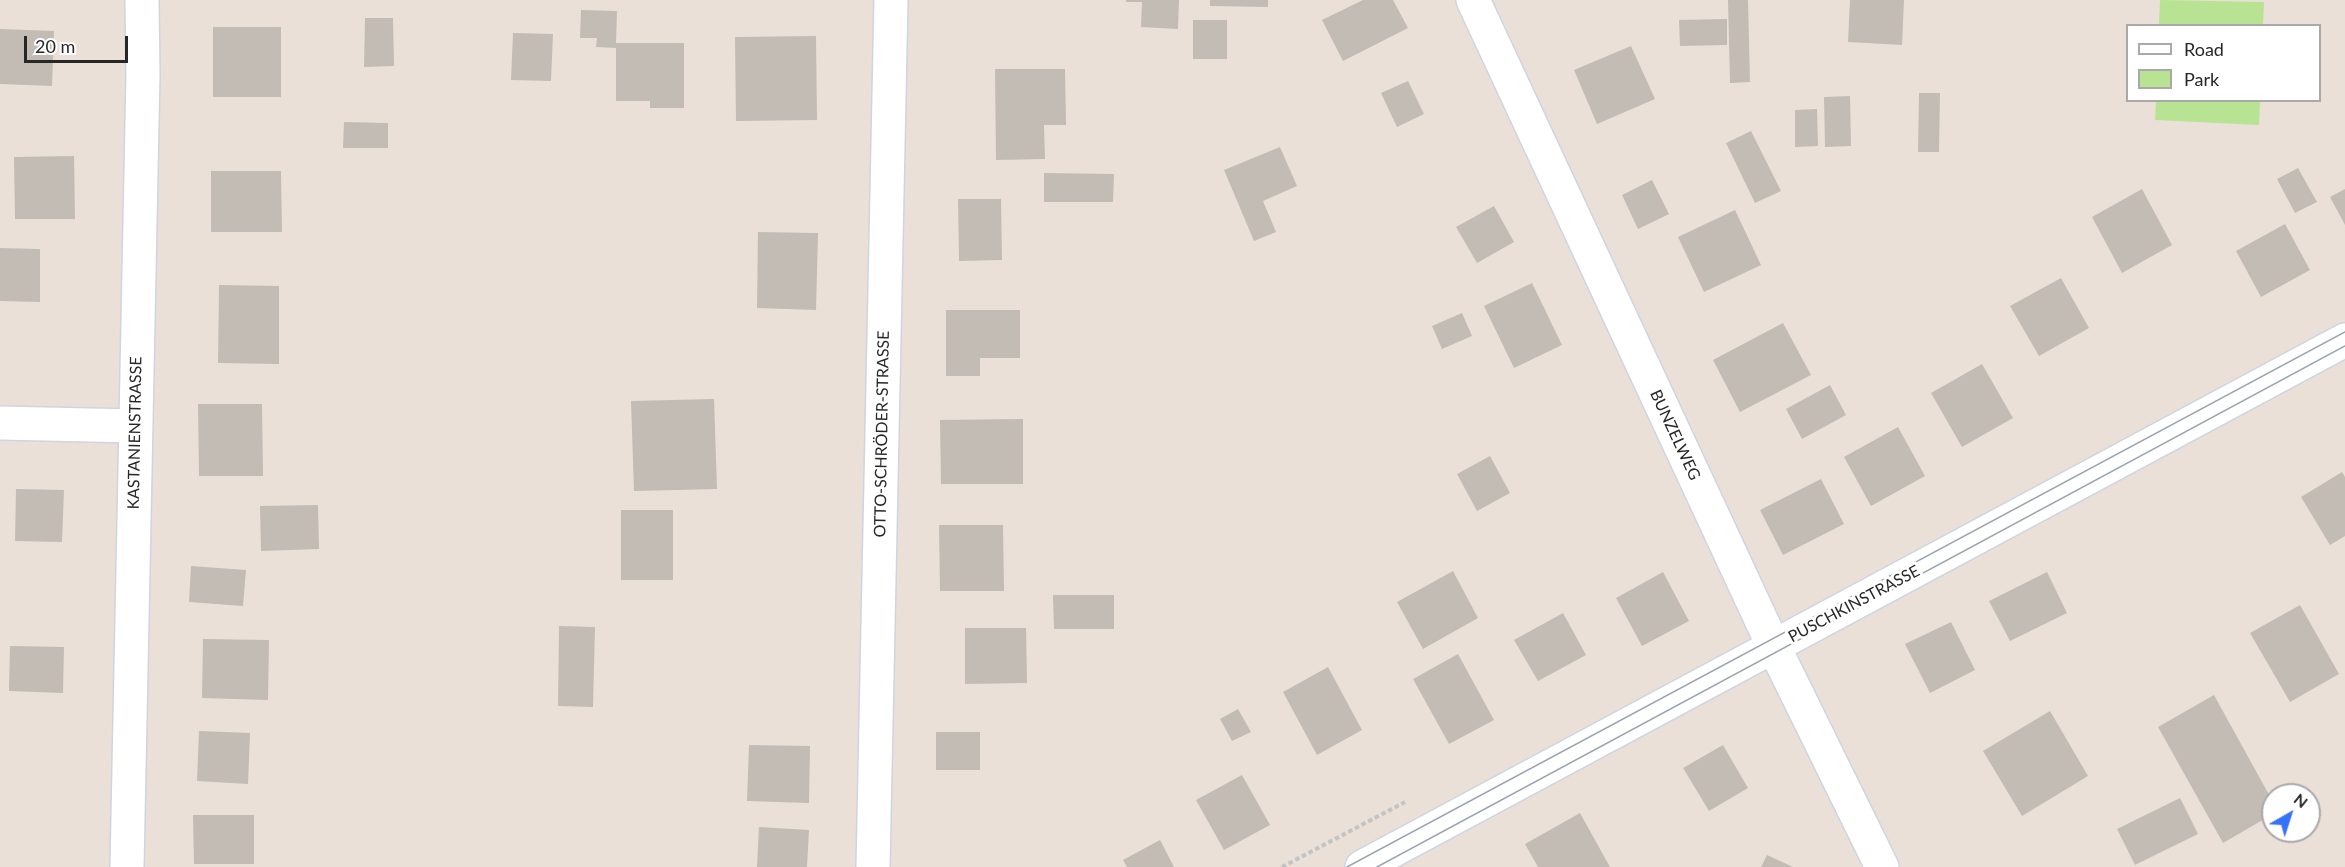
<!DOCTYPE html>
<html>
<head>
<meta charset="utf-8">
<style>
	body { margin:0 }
	#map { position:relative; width:2345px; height:867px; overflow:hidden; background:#ebe0d8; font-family:Lato,sans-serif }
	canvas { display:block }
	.legend { position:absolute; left:2126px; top:24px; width:195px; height:78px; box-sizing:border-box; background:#fff; border:2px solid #a9a9a9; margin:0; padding:8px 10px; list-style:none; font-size:18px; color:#272727 }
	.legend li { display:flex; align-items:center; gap:12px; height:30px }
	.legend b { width:30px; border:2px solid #a9a9a9 }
	.north { position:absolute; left:2261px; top:783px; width:60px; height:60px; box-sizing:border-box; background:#fff; border:2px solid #a9a9a9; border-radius:50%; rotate:39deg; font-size:16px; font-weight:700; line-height:24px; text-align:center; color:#272727 }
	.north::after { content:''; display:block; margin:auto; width:21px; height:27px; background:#3472fc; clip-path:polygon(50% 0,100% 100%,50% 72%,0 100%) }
	.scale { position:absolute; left:24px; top:36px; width:104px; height:27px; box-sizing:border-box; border:3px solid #272727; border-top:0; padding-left:8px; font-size:18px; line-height:21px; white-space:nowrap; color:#272727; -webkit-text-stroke:4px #fff; paint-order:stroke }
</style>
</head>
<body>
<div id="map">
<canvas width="2345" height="867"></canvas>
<ul class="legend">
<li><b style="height:8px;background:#fff"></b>Road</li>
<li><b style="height:16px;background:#b8e393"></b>Park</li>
</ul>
<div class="north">N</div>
<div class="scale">20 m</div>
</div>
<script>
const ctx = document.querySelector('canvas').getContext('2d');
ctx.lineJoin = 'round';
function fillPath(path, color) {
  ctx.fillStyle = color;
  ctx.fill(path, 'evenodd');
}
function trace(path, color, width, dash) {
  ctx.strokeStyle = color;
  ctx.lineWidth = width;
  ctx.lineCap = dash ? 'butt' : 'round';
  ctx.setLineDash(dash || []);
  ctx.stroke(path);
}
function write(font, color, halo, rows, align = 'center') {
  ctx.font = font + ' Lato,sans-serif';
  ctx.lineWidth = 6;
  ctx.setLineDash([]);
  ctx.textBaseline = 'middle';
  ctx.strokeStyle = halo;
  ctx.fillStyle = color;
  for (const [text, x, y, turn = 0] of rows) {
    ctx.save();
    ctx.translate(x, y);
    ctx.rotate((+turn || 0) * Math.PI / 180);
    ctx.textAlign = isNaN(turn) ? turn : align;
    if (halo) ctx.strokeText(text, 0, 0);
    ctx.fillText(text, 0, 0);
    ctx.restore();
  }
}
const green = new Path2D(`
	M2160,0L2264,2L2263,25H2159Z
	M2156,101H2260L2259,125L2155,120Z`);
const building = new Path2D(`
	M1126,0H1179L1178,29L1141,27L1142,2H1126Z
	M1210,0H1268V7L1210,6Z
	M1363,0H1393L1408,28L1343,61L1322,20Z
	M1728,0H1748L1750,82L1730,83Z
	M1850,0H1904L1902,45L1848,42Z
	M581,10L617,11L616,43H684V108H650V101H616V48L596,47L597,38H580Z
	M365,18H393L394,66L364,67Z
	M1727,19V45L1680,46L1679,20Z
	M1193,20H1227V59H1193Z
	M213,27H281V97H213Z
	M0,29L54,31L52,86L0,84Z
	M513,33L553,34L551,81L511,80Z
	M816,36L817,120L736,121L735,37Z
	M1631,46L1655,99L1597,124L1574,70Z
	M995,69H1065L1066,125H1044L1045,159L996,160Z
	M1408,81L1424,114L1397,127L1381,93Z
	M1919,93H1940L1939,152H1918Z
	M1850,96L1851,146L1825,147L1824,97Z
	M1817,109L1818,146L1795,147V110Z
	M344,122L388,123V148H343Z
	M1751,131L1781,191L1755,203L1726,143Z
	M1280,147L1297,186L1263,201L1276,232L1254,241L1224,170Z
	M74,156L75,219H15L14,157Z
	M2298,168L2317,202L2295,213L2277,179Z
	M211,171H281L282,232H211Z
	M1044,173L1114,174L1113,202H1044Z
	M1652,180L1669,214L1638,229L1622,195Z
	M2142,189L2172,245L2122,273L2092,217Z
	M2345,189V225L2330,197Z
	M958,199H1001L1002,260L959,261Z
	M1494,206L1514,242L1477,263L1456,227Z
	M1735,210L1761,265L1704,292L1678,237Z
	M2285,224L2310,270L2261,297L2236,251Z
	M758,232L818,233L816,310L757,308Z
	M0,248L40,249V302L0,301Z
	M2061,278L2089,328L2039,356L2010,306Z
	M1532,283L1562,345L1514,368L1484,306Z
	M219,285L279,286V364L218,363Z
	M946,310H1020V358H980V376H946Z
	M1462,313L1472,336L1442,349L1432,326Z
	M1783,323L1811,375L1740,412L1713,360Z
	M1982,364L2013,418L1962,447L1931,393Z
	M1830,385L1846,415L1802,439L1786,409Z
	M714,399L717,489L634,491L631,401Z
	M198,404H262L263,476H199Z
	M1023,419V484H941L940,420Z
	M1898,427L1925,476L1871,506L1844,457Z
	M1490,456L1510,493L1477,511L1457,474Z
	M2342,472L2345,477V536L2330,545L2301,497Z
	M1821,479L1844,524L1783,555L1760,510Z
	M16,489L64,490L62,542L15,541Z
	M318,505L319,549L261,551L260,506Z
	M621,510H673V580H621Z
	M939,525H1003L1004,591H940Z
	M191,566L246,570L243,606L189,602Z
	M1453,571L1478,618L1423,649L1397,602Z
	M1663,572L1689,621L1642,646L1616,598Z
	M2047,572L2067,613L2010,641L1989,601Z
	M1053,595H1114V629H1054Z
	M2300,605L2339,674L2290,702L2250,633Z
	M1563,613L1586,655L1538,681L1514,640Z
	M1951,622L1975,670L1930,693L1905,644Z
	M559,626L595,627L593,707L558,706Z
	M965,628H1026L1027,683L965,684Z
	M203,639L269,640L268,700L202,698Z
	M10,646L64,647L63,693L9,691Z
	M1458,654L1494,720L1449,744L1413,679Z
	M1328,667L1362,730L1317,755L1283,692Z
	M2214,695L2273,802V814L2223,843L2158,727Z
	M1238,709L1251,732L1232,741L1220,719Z
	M2050,711L2088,776L2022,816L1983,751Z
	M199,731L250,733L248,784L197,781Z
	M936,732H980V770H936Z
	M749,745L810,746L809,803L747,801Z
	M1723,745L1748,788L1709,811L1683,768Z
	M1242,775L1270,825L1224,850L1196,800Z
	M2180,798L2198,834L2135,865L2117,829Z
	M1580,813L1610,867H1538L1525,844Z
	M193,815H254V864H194Z
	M759,827L809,830L807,867H757Z
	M1160,840L1174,867H1127L1123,860Z
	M1767,855L1793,867H1761Z`);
const path = new Path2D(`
	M1282,867L1405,802`);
const street = new Path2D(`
	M1473,0L1771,641L1882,867
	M0,423L135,426
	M127,867L143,74L142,0
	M873,867L891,0`);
const secondary = new Path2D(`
	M1362,867L2345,340`);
const tram = new Path2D(`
	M1347,867L2345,332
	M1377,867L2345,346`);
const streetNames = [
	["KASTANIENSTRASSE",135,433,-89],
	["OTTO-SCHRÖDER-STRASSE",882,434,-89],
	["BUNZELWEG",1675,435,65],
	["PUSCHKINSTRASSE",1854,604,-28]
];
fillPath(green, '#b8e393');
fillPath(building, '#c2bcb4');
trace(street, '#ced4e1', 36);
trace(secondary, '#ced4e1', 36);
trace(path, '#c3c3c3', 4, [4.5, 3]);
trace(street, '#fff', 33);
trace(secondary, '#fff', 33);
trace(tram, '#9ba2b2', 1.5);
write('16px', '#272727', '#fff', streetNames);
</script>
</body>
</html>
